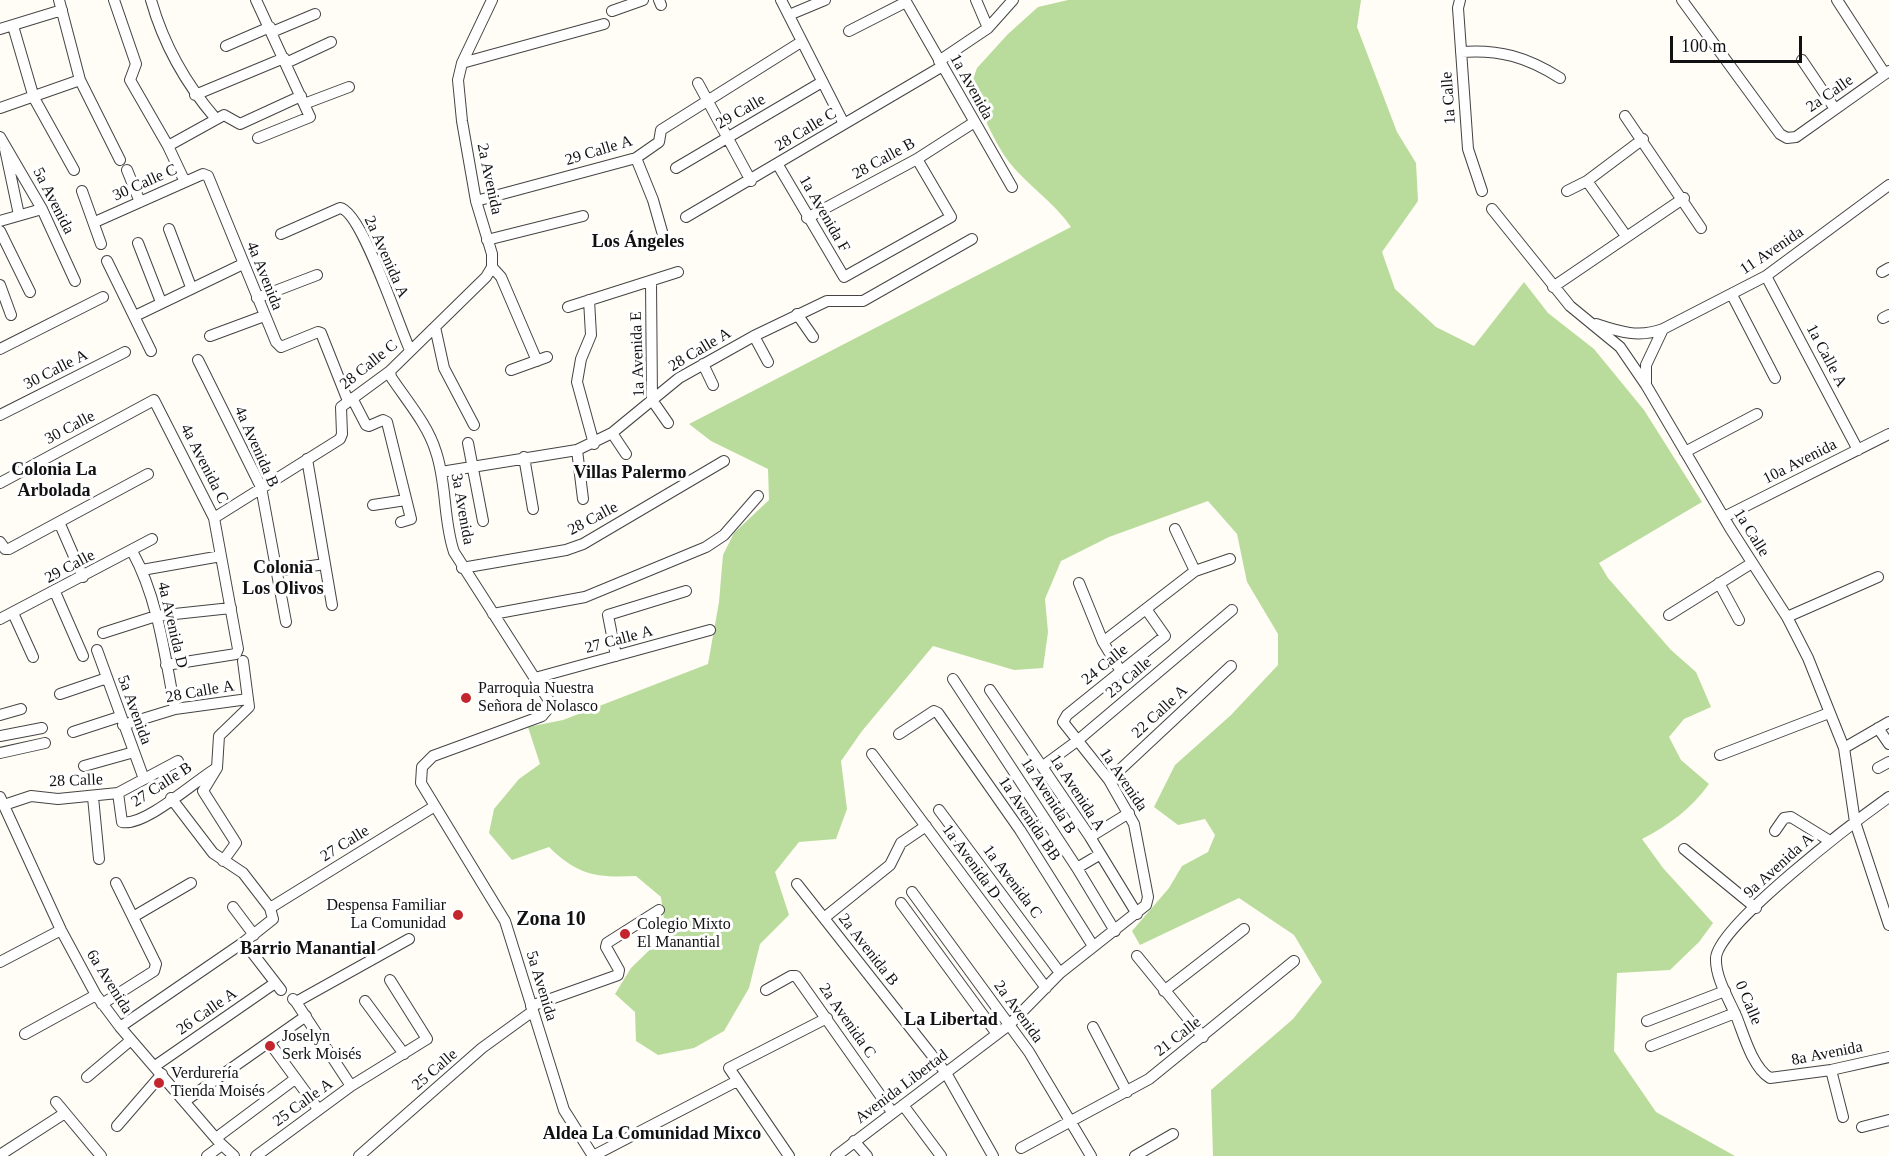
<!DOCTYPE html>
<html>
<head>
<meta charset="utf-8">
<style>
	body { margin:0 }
	#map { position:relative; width:1889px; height:1156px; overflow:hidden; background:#fffdf5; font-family:"Times New Roman",serif }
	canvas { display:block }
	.scale { position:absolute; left:1670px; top:36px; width:132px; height:27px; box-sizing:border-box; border:3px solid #111; border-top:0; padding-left:8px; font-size:18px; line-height:21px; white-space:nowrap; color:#111; -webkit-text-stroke:4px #fff; paint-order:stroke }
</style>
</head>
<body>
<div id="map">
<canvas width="1889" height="1156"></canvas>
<div class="scale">100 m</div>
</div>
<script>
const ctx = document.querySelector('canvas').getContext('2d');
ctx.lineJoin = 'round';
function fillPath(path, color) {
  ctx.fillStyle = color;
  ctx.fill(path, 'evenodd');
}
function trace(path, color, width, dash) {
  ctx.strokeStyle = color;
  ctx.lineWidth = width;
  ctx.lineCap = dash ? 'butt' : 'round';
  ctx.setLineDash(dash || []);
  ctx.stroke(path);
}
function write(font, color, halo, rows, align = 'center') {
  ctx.font = font + ' "Times New Roman",serif';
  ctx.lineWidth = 6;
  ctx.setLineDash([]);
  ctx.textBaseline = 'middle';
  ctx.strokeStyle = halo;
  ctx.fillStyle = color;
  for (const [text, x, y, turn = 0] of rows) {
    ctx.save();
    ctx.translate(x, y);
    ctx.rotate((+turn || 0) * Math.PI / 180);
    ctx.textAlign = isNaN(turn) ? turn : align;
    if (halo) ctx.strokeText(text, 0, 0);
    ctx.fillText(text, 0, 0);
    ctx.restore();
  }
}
const forest = new Path2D(`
	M1068,0H1361L1357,27L1397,132L1416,163L1418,201L1382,252L1395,289L1436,327L1474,346L1524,282L1548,313L1594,349L1644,410L1702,502L1599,563L1608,578L1671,650L1696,672L1711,707L1684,719L1669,737L1681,760L1709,784C1691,809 1669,825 1642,839L1663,868L1713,923L1699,942L1670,970L1617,973L1614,1051L1656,1112L1735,1156H1213L1211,1090L1293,1019L1322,982L1294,935L1239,898L1140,945L1132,931L1169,888L1182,866L1208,852L1215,835L1205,819L1178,825L1154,807L1175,765L1231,715L1278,665V634L1247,582L1237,534L1208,501L1109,537L1061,561L1045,599L1048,632L1043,668L1014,670L933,646L862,731L841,761L847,809L836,839L799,842L775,872L789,915L760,944L749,988L724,1031L694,1048L658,1055L636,1041L635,1012L615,994L631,968L666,934L661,897L636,876C597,878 577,875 549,847L512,860L489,833L494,809L519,779L540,764L528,727L563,720L708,664L719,602L723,555L734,533L769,500L768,469L711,441L689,424L1071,227C1054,202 1028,186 1009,162C993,141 982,111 970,87L977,68L1008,34L1038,7Z`);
const minor = new Path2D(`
	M59,0L80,80L120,160
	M114,0L136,64L130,80L168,146L185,182
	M151,0C164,46 185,83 216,119
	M256,0L310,117L258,138
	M492,0L462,63L458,80L462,121L476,201L492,254V267L501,277L537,361
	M659,0L661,5
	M781,0L844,124
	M905,0L1012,187
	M976,0L988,28
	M1460,0L1458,8L1468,149L1482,191
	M1682,0L1780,134L1787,138L1796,137L1889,71
	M1837,0L1885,74
	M612,11L643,0
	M789,15L825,0
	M13,26L34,98L74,170
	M0,29L62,10
	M849,31L906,2
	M272,32L315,14
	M226,46L270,27
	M1461,52C1499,49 1527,57 1560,78
	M1802,60L1835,109
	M939,61L988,28L1013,0
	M286,63L331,42
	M462,63L604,24
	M698,83L751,181
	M195,95L284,58
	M304,104L349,87
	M0,108L80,80
	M1625,116L1701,228
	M0,137L42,209L75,281
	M168,146L224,115L240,124L301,96
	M5,149L19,215
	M636,158L653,200L665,242
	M778,165L844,277L951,217L917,159
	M676,168L822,82
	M127,170L140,202
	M1587,181L1626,236
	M82,191L101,244
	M1567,191L1587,181L1643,139
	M476,201L636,158L659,142L661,130L801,42
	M1492,209L1570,306L1620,347L1646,385L1730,528L1787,617L1808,658L1844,748L1855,822L1889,925
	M686,217L941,67
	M807,218L917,159L973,123
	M0,221L42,209
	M95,222L203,174L208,176L276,342L281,347L318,332L321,333L348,401
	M169,229L191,287
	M0,231L30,292
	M281,234L340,208C362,211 399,327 410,350
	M487,240L583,216
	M138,243L161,302
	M107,261L151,351
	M1882,272L1889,268
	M1766,276L1858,450
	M651,281L652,400L668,423
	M0,285L11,315
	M1553,287L1684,198
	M1732,295L1775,378
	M257,298L317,275
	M589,300L591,335L581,359L577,382L594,444
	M568,307L678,272
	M797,314L813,337
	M135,316L243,264
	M1883,318L1889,315
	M1596,324C1620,332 1639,338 1663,329L1766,276L1889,185
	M435,327L444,368L474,425
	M210,336L264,316
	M754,336L768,362
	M0,349L103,297
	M198,360L261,487L286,622
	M703,364L713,385
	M511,370L547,357
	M390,371L391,377C407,401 428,425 436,452C447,484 443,520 454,552L548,699L547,710L542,716L433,756L422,767L421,783L505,921L564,1110L593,1156
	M1646,384V365L1663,329
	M352,398L366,425L369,426L383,420L387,422L411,519L401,522
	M0,415L125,352
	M612,433L626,454
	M468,443L483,521
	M577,450L583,499
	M1685,452L1757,414
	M524,457L533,509
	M307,459L332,605
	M441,472L577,450L612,433L679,378L754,336L827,301H863L972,239
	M0,483L154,400L214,518L238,649L236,654L166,665
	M373,505L406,500
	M1724,517L1889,434
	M214,518L340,439L342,434L341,407L390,371L486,277L492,267
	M59,522L83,577
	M0,542L5,549H9L148,474
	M132,551C158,598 165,656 175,709
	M462,568L566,550L583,544L724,461
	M142,570L221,556
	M277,571L325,564
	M1195,571L1230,559
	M1079,583L1103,642L1120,670
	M1719,583L1739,620
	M55,592L83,656
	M13,613L33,657
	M493,614L585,597L706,547L724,535L758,496
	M1669,615L1752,563
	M1787,617L1878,577
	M0,619L152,539
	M103,633L156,616L231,608
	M1103,642L1195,571L1175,529
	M97,650L144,779
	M616,656L608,615L686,591
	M535,678L710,630
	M953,679L1077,868L1115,931
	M990,690L1090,837L1137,914
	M60,694L107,678
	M0,715L21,709
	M123,725L175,709L248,699
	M1878,728L1889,744
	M73,732L119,717
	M899,734L934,711L938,713L1020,830L1093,946
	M0,736L42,728
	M1844,748L1889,722
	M0,753L45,743
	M872,754L1046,988
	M1720,755L1829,713
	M84,766L134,752
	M1043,766L1077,741L1232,610
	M1878,768L1889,762
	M1109,780L1231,666
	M118,793L122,822C144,827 194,782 215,769
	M0,797L61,930L96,995L120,1027L219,1142L234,1156
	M93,797L99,859
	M1889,797C1858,819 1718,925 1716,958C1715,978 1730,1001 1737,1018C1744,1036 1753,1068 1770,1078L1831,1070L1889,1057
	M4,805L31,796L58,799L118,793L178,761
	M939,810L1060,973
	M1775,831L1784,818L1791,817L1830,841
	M1090,837L1129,813
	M1684,849L1756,908
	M223,861L236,843L203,791L217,768L219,736L249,707L243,661
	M1077,868L1099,855
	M797,884L946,1073L993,1156
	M912,892L1029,1052L1091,1156
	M901,903L997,1034
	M233,907L254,935
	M270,908L435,806
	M133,917L191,883
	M824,918L890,865L901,843L926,826
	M244,942L281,990
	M1137,956L1203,1037
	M0,962L61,930
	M766,990L791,976H796L892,1112
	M1164,991L1244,929
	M293,999L296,1002L409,939
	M365,1001L404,1054
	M296,1002L351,1086
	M102,1004L154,971L156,964L116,883
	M531,1006L618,975L619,970L606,947L607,943L659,910
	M1647,1021L1725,991
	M120,1027L244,942L273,919L270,908L243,873L213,853L171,798
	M1093,1027L1127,1092
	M25,1034L96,995
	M269,1042L318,1109
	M1651,1046L1735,1013
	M155,1066L275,983
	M1831,1070L1843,1117
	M87,1077L131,1040
	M185,1101L306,1016
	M56,1102L101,1156
	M903,1105L941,1156
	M117,1126L162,1074
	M1862,1127L1889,1120
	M216,1138L295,1079
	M854,1141L867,1156
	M1021,1148L1149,1079L1294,961
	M0,1155L65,1113
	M207,1156L222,1145
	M256,1156L351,1086L427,1039L390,980
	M359,1156L482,1048L533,1011
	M593,1156L737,1081
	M789,1156L729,1068L827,1018
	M836,1156L1009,1025L1060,973L1146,905L1148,897L1134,824L1109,780L1063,722L1067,715L1165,636L1146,609
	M1135,1156L1173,1134`);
const markers = [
	[466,698,6,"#c4262e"],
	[458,915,6,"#c4262e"],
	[625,934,6,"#c4262e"],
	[270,1046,6,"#c4262e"],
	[159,1083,6,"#c4262e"]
];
const streetNames = [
	["1a Avenida",971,87,61],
	["2a Calle",1830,94,-35],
	["1a Calle",1449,98,-94],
	["29 Calle",741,112,-30],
	["28 Calle C",806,130,-31],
	["29 Calle A",599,151,-17],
	["28 Calle B",884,159,-29],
	["2a Avenida",489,179,78],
	["30 Calle C",145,183,-24],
	["5a Avenida",53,201,63],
	["1a Avenida F",824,214,60],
	["11 Avenida",1772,251,-34],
	["2a Avenida A",386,257,66],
	["4a Avenida",264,276,68],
	["28 Calle A",700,350,-31],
	["1a Avenida E",638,354,-92],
	["1a Calle A",1826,356,62],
	["28 Calle C",369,365,-39],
	["30 Calle A",56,370,-27],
	["30 Calle",70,428,-28],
	["4a Avenida B",256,447,66],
	["10a Avenida",1800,462,-27],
	["4a Avenida C",204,464,63],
	["3a Avenida",462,509,80],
	["28 Calle",593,519,-28],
	["1a Calle",1751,533,58],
	["29 Calle",70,567,-28],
	["4a Avenida D",172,625,77],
	["27 Calle A",619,640,-15],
	["24 Calle",1105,665,-39],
	["23 Calle",1129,678,-40],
	["28 Calle A",200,692,-10],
	["5a Avenida",134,710,70],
	["22 Calle A",1160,712,-43],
	["1a Avenida",1123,780,56],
	["28 Calle",76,781,-2],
	["27 Calle B",162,785,-33],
	["1a Avenida A",1077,793,57],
	["1a Avenida B",1048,796,57],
	["1a Avenida BB",1029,819,56],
	["27 Calle",345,844,-32],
	["1a Avenida D",971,862,54],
	["9a Avenida A",1779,866,-42],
	["1a Avenida C",1012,882,53],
	["2a Avenida B",868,950,52],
	["6a Avenida",109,982,58],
	["5a Avenida",541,986,73],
	["0 Calle",1748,1003,67],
	["26 Calle A",207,1012,-35],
	["2a Avenida",1018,1012,54],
	["2a Avenida C",847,1021,55],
	["21 Calle",1178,1037,-38],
	["8a Avenida",1827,1054,-11],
	["25 Calle",435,1070,-41],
	["Avenida Libertad",902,1087,-37],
	["25 Calle A",303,1103,-36]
];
const poiNames = [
	["Parroquia Nuestra",478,689],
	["Señora de Nolasco",478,707],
	["Despensa Familiar",446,906,"right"],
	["La Comunidad",446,924,"right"],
	["Colegio Mixto",637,925],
	["El Manantial",637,943],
	["Joselyn",282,1037],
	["Serk Moisés",282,1055],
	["Verdurería",171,1074],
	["Tienda Moisés",171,1092]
];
const neighbourhoodNames = [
	["Los Ángeles",638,242],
	["Colonia La",54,470],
	["Arbolada",54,491],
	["Villas Palermo",630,473],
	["Colonia",283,568],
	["Los Olivos",283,589],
	["Barrio Manantial",308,949],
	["La Libertad",951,1020],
	["Aldea La Comunidad Mixco",652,1134]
];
const quarterNames = [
	["Zona 10",551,920]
];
fillPath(forest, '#b9dc9c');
trace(minor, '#444', 12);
trace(minor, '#fff', 10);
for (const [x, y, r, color] of markers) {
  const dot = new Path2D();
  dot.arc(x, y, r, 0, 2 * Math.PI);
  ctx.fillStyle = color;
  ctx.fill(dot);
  trace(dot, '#fff', 2);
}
write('16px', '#111', '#fff', streetNames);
write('16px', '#111', '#fff', poiNames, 'left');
write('bold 18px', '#111', '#fff', neighbourhoodNames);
write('bold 20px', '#111', '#fff', quarterNames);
</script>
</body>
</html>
